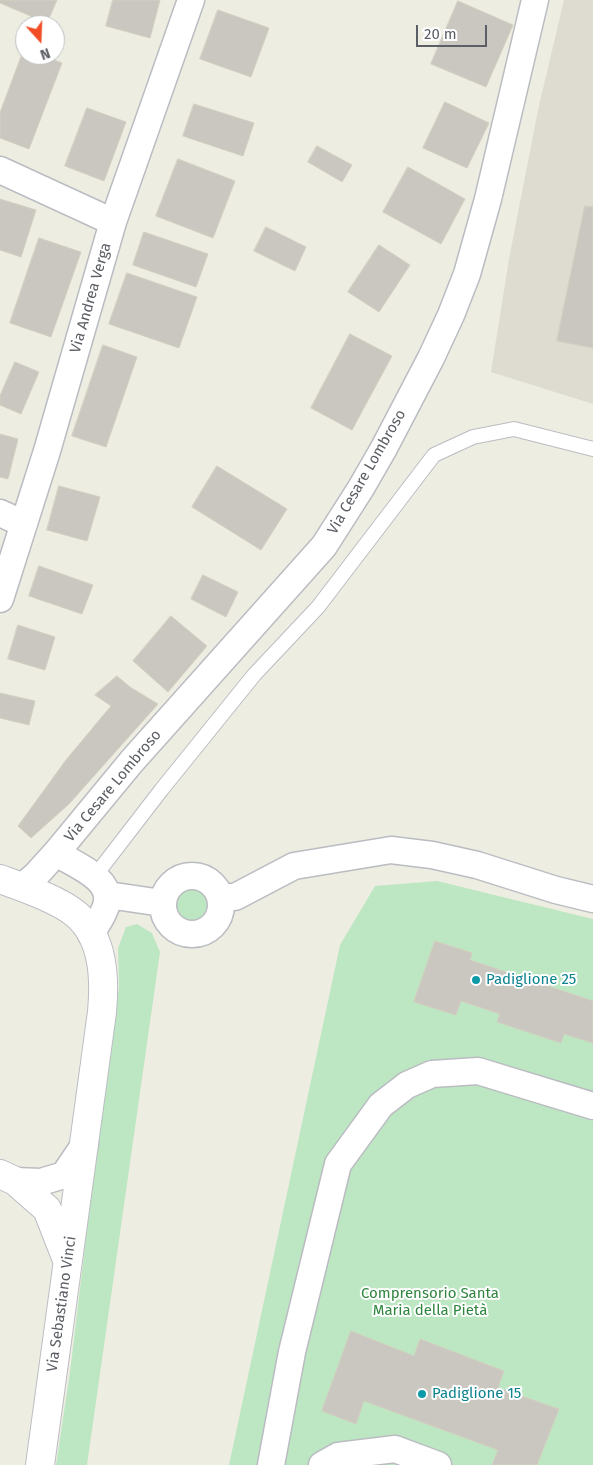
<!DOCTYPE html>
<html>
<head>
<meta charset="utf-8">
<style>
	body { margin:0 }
	#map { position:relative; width:593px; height:1465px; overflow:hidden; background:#eeede2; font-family:"Fira Sans",sans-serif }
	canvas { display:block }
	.north { position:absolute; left:15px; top:15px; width:50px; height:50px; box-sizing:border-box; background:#fff; border:1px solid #bdbfc1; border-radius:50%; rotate:160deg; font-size:14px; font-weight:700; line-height:20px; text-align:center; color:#5b5e64 }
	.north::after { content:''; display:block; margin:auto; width:18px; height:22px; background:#f14d26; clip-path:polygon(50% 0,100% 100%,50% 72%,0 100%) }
	.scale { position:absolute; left:416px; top:25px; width:71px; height:22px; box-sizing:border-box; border:2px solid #5b5e64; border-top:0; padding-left:6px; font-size:15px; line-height:18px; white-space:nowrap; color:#5b5e64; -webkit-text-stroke:4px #fff; paint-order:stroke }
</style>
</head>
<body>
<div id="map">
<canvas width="593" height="1465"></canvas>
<div class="north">N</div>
<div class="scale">20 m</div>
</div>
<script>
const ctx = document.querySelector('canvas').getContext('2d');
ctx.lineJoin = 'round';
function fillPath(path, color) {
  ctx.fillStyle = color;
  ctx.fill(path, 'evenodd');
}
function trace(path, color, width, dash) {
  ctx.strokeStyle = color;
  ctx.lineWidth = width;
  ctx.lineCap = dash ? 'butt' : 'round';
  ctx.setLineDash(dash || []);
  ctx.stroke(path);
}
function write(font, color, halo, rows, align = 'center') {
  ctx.font = font + ' "Fira Sans",sans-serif';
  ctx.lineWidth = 4;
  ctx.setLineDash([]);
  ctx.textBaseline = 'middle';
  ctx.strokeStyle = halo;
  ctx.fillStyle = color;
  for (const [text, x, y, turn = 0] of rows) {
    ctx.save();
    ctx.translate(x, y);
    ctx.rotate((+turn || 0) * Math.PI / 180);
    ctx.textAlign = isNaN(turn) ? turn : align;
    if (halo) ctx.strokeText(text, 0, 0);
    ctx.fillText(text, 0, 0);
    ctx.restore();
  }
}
const education = new Path2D(`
	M564,0H593V404L491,372L509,259L538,110Z`);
const green = new Path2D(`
	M437,881L593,919V1465H229L340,945L375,886Z
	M172 905a20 20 0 1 1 40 0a20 20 0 1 1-40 0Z
	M137,924L152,933L160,952L87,1465H56L70,1372L99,1130L119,987L118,948L126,927Z`);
const building = new Path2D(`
	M0,0H57L47,23L0,3Z
	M113,0H160L150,38L106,26Z
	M458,1L513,25L486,87L431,64Z
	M218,10L269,28L251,77L200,59Z
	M24,49L25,55H41L62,63L29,149L0,138V113Z
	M445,102L489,123L467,168L423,148Z
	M194,104L254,123L243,156L183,136Z
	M87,108L126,122L104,181L65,166Z
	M317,146L352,165L342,182L308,162Z
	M178,159L235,181L213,238L156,216Z
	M408,167L465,199L441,244L383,212Z
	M0,199L36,210L21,257L0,250Z
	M585,206L593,207V348L557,341Z
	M266,227L306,247L295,271L254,251Z
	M144,232L208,254L196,287L133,265Z
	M39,238L81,252L51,337L10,323Z
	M379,245L410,265L379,312L348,292Z
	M127,273L197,297L179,348L109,324Z
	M350,334L392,356L352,430L311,408Z
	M103,345L137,357L106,447L72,436Z
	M15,362L39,372L21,414L0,405V396Z
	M0,434L18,439L8,479L0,477Z
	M217,466L287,509L261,550L192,507Z
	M59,486L100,497L87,541L47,530Z
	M39,566L93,585L82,614L29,596Z
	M203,575L238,592L226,617L191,599Z
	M171,616L207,646L168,692L133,661Z
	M18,625L55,637L45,670L8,659Z
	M117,676L130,687L158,704L69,804L31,838L18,826L66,760L111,706L95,695Z
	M0,693L35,701L29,725L0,718Z
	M435,941L472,953L470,960L593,1001V1043L564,1034L561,1043L497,1022L500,1014L461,1001L456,1015L414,1002Z
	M351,1331L414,1356L420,1339L504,1371L498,1388L559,1409L537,1465H492L498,1450L364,1401L356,1424L322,1411Z`);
const lane = new Path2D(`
	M95,876L162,789L254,675L318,607L434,455L473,437L514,429L593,449`);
const street = new Path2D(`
	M0,170L113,222
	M0,513L24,524
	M0,599L47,451L113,222L191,0
	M56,853C75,865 115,879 106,906C103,916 96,925 91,934
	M163 905a29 29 0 1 1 58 0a29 29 0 1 1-58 0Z
	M22,887L36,875L56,853L132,761L324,546L361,488L384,448L431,358L451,315L467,274L488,199L535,0
	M108,895L162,903
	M220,897H235L294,866L391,850L432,855L477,865L556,890L593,899
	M15,1181L41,1182L64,1175L85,1144
	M271,1465L292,1352L338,1164L381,1105L407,1085L432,1074L478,1071L593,1106
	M322,1465L338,1456L395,1449L438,1465`);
const secondary = new Path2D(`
	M0,879C22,887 60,900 77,915C104,939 105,979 102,1012L40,1465
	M0,1174L15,1181L47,1209L67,1260`);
const markers = [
	[476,980,5,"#0f9aa8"],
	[422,1394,5,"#0f9aa8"]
];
const streetNames = [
	["Via Andrea Verga",91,298,-74],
	["Via Cesare Lombroso",367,472,-60],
	["Via Cesare Lombroso",113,786,-50],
	["Via Sebastiano Vinci",62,1304,-82]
];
const cultureNames = [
	["Padiglione 25",486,980],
	["Padiglione 15",432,1394]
];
const parkNames = [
	["Comprensorio Santa",430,1294],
	["Maria della Pietà",430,1311]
];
fillPath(education, '#dedcd1');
fillPath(green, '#bde7c2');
fillPath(building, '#c9c7bf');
trace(building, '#d3cfc0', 1);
trace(lane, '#babcc2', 16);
trace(street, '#babcc2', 29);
trace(secondary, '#bbbdc4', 30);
trace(lane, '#fff', 14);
trace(street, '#fff', 26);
trace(secondary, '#fff', 28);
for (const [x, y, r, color] of markers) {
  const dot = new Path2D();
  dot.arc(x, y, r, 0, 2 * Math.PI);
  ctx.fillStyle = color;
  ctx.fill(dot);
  trace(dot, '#fff', 2);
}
write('15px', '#5b5e64', '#fff', streetNames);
write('15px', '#0d838f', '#fff', cultureNames, 'left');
write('15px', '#30853f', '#fff', parkNames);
</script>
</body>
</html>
